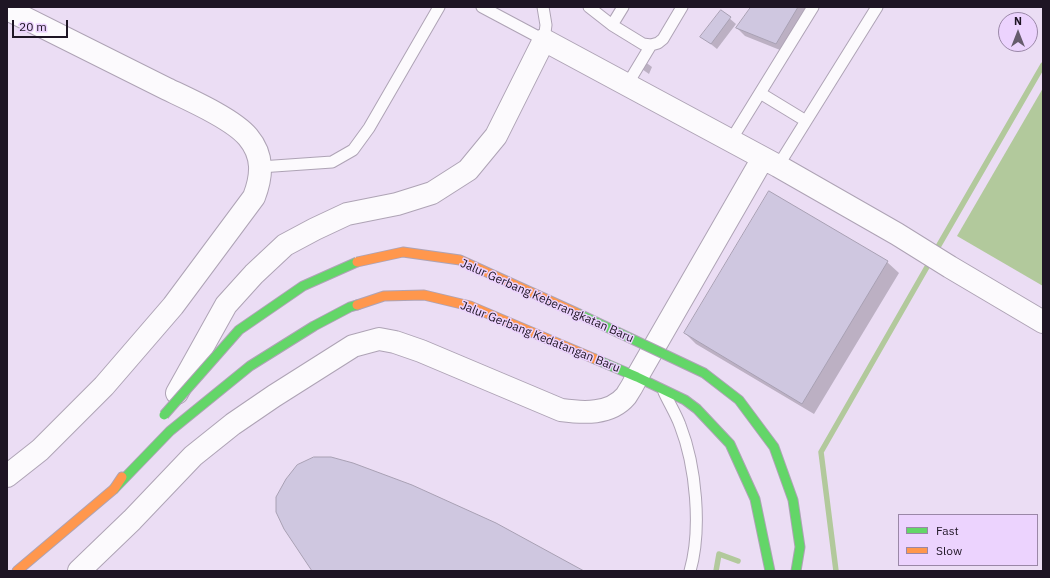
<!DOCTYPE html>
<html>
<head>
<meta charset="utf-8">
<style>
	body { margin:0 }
	#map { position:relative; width:1050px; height:578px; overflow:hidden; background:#ebddf4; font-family:"IBM Plex Sans",sans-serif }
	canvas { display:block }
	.frame { position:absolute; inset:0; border:8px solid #1e1524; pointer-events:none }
	.legend { position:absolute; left:898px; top:514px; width:140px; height:52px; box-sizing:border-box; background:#ecd3fe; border:1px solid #9a87a7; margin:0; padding:5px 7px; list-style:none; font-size:12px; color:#1e1524 }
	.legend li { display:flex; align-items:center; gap:8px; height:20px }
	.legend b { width:20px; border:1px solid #9a87a7 }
	.north { position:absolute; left:998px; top:12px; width:40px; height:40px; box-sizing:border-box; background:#ecd3fe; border:1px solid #9a87a7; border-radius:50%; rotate:0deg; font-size:11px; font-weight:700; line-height:16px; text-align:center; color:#1e1524 }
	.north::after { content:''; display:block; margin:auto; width:14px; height:18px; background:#665b6d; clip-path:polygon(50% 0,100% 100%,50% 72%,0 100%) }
	.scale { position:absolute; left:12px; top:20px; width:56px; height:18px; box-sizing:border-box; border:2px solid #1e1524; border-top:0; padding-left:5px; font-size:12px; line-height:14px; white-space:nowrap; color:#1e1524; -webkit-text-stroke:3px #ecd3fe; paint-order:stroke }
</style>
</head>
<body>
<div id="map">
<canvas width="1050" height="578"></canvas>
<div class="frame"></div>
<ul class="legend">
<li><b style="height:5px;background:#63d668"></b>Fast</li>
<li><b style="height:5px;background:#ff974d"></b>Slow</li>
</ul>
<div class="north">N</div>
<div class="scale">20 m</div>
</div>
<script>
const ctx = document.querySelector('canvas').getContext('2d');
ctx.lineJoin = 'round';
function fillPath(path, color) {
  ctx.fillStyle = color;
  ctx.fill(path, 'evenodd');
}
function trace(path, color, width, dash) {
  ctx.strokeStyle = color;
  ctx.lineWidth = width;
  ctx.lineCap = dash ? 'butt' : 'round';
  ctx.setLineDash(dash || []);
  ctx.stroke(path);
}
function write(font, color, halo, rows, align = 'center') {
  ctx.font = font + ' "IBM Plex Sans",sans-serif';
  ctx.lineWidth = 3;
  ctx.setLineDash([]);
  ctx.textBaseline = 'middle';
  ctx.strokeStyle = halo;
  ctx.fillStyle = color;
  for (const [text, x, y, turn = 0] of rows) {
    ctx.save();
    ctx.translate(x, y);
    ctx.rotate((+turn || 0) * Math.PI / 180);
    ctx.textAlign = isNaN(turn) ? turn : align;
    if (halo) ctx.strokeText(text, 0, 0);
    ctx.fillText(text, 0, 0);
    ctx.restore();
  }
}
const water = new Path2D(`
	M1043,88V286L957,236Z`);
const shadow = new Path2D(`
	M752,7H809L785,52L745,36L737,28Z
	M721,11L736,24L717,49L702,37Z
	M640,58L652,67L649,74L639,67Z
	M770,192L887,262L899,273L814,414L696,344L685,333Z`);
const stream = new Path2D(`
	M935,252L1043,65
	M716,571L719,554L738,561
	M836,571L821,452L931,260`);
const building = new Path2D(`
	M751,7H798L776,44L736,28Z
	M721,10L731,17L711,44L700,37Z
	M769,191L888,261L802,404L684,333Z
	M314,457H331L353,463L412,485L496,523L584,571H312L284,529L276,512V497L286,479L297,465Z`);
const lane = new Path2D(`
	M482,7L544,40L546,25L543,7
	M589,7L612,25L643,44L651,45L658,43L663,39L682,7
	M612,25L623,7
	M627,85L651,45
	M760,93L806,121
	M731,140L813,7
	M778,166L877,7
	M260,167L332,162L353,150L369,128L439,7
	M664,392C669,403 676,414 680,425C696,466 702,529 690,571`);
const street = new Path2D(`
	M7,9C60,36 114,62 167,89C190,100 233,119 248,137C264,156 262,176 254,197L173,306L104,386L40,450L7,476
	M177,393L226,305L254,274L285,245L315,229L347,214L397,204L432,193L468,170L496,136L544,40L778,166L897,234L950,267L1043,322
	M79,571L132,520L193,456L233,424L274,396L353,346L379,339L395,342L421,351L561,410C583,413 610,415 626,396C630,390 634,383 637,377L763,158`);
const fast = new Path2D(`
	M595,359L637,377L685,400L697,409L730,444L755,499L770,571
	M114,489L170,431L250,366L314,326L350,307L357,305`);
const slow = new Path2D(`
	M357,305L384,296L424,295L470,306L595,359
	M17,571L114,489L122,477`);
const fastBridge = new Path2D(`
	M577,313L704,373L739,400L774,447L793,500L800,547L796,571
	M164,415L239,330L303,286L357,262`);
const slowBridge = new Path2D(`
	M357,262L403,252L460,260L577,313`);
const streetNames = [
	["Jalur Gerbang Keberangkatan Baru",547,301,24],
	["Jalur Gerbang Kedatangan Baru",540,337,22]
];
fillPath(water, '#b2c99c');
fillPath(shadow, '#0003');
trace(stream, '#b2c99c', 5.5);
fillPath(building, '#cfc7e0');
trace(building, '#a8a0b3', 1);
trace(lane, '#aea3b5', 13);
trace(street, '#aea3b5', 24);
trace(fast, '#aea3b5', 11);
trace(slow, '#aea3b5', 11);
trace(lane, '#fcfafd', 11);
trace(street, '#fcfafd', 22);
trace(fast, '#63d668', 9);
trace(slow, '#ff974d', 9);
trace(fastBridge, '#aea3b5', 11, []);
trace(slowBridge, '#aea3b5', 11, []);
trace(fastBridge, '#63d668', 9);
trace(slowBridge, '#ff974d', 9);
write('12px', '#1e1524', '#ecd3fe', streetNames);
</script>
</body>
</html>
